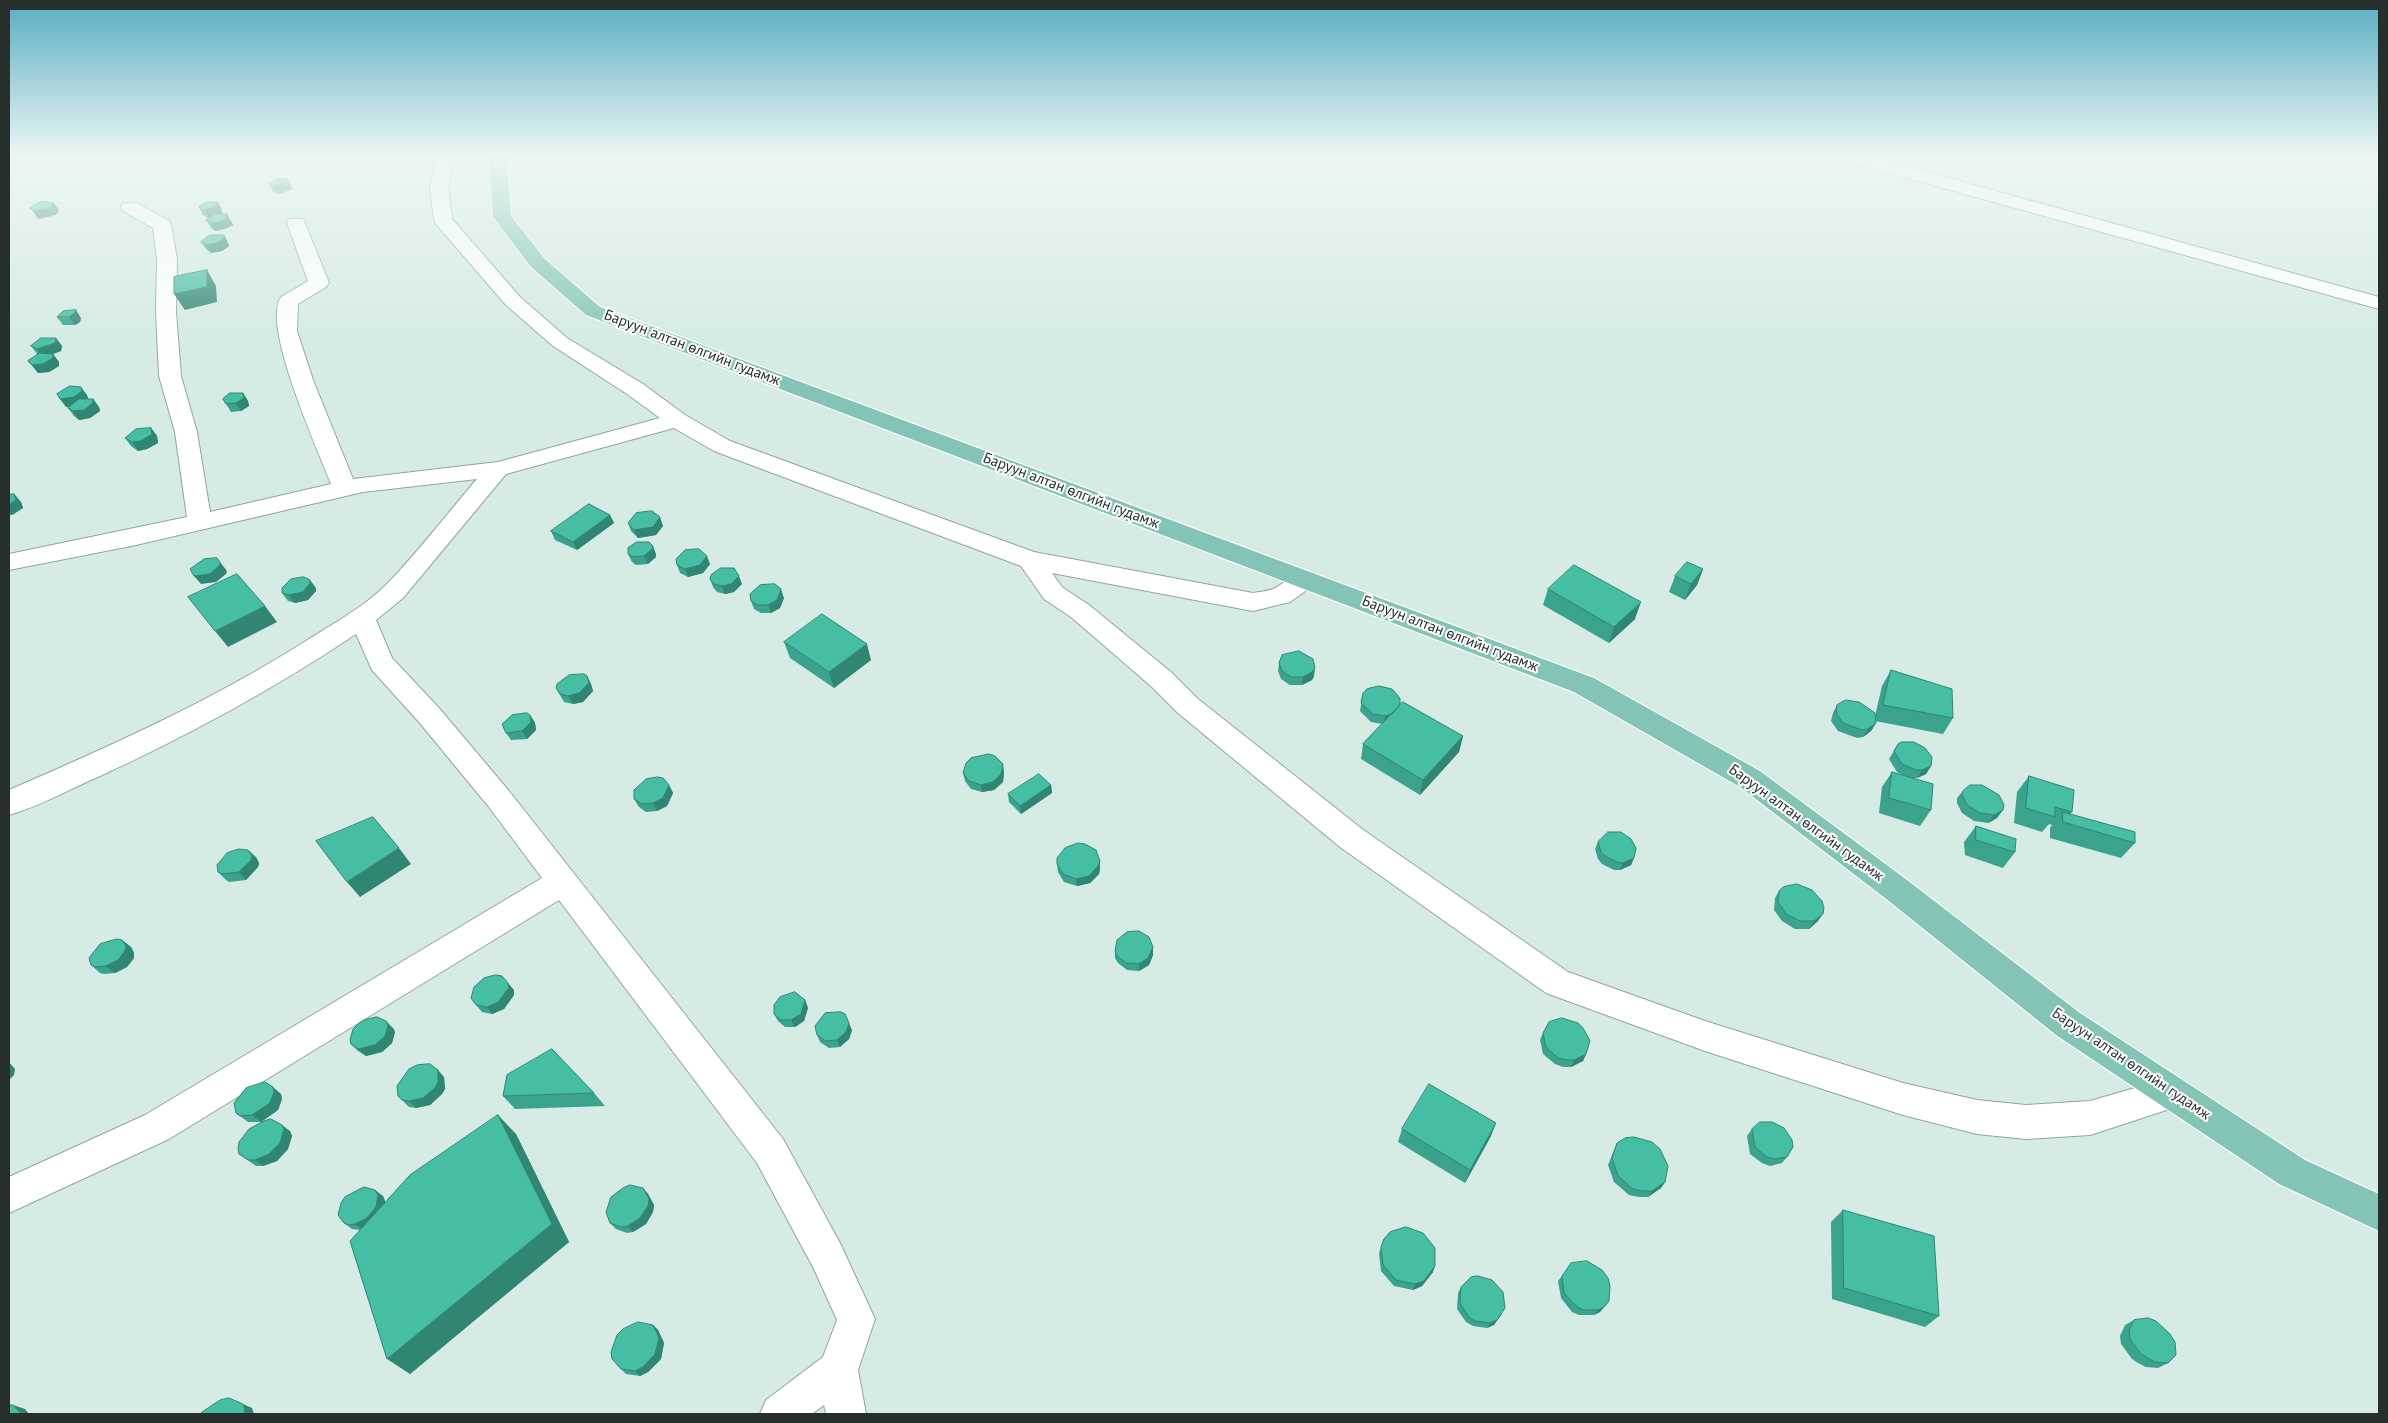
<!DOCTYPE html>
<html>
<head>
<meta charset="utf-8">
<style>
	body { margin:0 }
	#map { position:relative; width:2388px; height:1423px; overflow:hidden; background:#d5ebe4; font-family:"PT Sans",sans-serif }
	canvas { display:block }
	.frame { position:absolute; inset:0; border:10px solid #272f2d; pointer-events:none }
</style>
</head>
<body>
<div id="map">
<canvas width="2388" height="1423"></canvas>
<div class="frame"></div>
</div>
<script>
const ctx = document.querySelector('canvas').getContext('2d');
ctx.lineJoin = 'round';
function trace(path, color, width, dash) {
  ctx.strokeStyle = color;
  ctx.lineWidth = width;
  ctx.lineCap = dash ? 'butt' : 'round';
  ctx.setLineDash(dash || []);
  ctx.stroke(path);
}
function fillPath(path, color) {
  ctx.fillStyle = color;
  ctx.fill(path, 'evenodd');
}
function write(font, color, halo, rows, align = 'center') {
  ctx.font = font + ' "PT Sans",sans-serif';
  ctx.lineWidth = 4;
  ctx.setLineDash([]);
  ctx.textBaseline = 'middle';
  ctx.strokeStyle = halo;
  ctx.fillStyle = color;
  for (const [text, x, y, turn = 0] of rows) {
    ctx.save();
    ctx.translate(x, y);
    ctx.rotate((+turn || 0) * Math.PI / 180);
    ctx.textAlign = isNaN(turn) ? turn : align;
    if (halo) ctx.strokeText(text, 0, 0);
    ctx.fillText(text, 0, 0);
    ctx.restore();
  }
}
const minor = new Path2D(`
	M436,155H454L448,188L452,219L520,297L567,338L643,384L685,415L730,441L1034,552L1253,593C1259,592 1268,591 1273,589C1289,582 1295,568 1314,573L1318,579L1314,585L1290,602L1253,611L1052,573L1062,587L1089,605L1172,673L1198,699L1362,829L1568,972L1705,1021L1903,1083L1977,1100L2026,1105L2090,1101L2173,1077L2185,1082L2190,1093L2185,1104L2090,1135L2026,1139L1977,1134L1903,1115L1705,1051L1546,993L1340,847L1178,713L1152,687L1071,617L1044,599L1021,566L714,451L674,428L506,474L403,598L376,620L392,658L439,708L509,791L783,1139L840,1243L875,1319L858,1370L866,1414H826L824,1405L812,1414H760L766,1400L823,1357L837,1320L814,1269L757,1163L559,900L169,1139L9,1213V1177L145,1115L542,878L489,807L419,722L372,670L356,634C274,689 189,735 100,776C70,789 40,806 9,815V790C111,746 211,701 306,641C332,624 363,608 386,585C418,552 447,514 477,479L363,492L136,545L9,570V554L187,517L175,432L159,376L156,312L157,259L153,228L123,211L121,207L123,203H137L169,221L171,225L177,259L176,312L181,376L197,432L210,512L331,484C318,450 261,325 281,297L308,281L287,223L289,219H303L305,223L329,283L326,287L298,304L297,331L313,380L353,479L498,462L660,418L627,394L553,346L506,305L436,224L434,220L430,188Z
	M1836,155H1865L2379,297V309L1839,159Z`);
const major = new Path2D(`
	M492,155H510L507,165L511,216L545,259L600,307L1594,678L1760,771L1907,880L2080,1013L2305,1160L2379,1194V1231L2279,1184L2056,1035L1885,898L1740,787L1574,692L586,315L531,267L493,217L489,165Z`);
const wall = new Path2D(`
	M269,184L293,189L278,194L273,192Z
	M218,202L222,210V214L232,222L233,225L225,229L215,231L211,228L206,220L211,217L208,218L203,215L199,207Z
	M224,235L228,243L229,246L222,251L211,253L206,249L201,242Z
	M57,317L81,318L80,322L75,325H63Z
	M56,338L62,346L61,351L53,354L59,362V366L49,372L38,373L28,361L38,355L31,346Z
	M243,393L248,401L249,406L241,411L231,412L223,399Z
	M87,395L88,399H93L99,407L100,411L90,418L79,420L74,416L68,408L69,407H66Z
	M151,428L157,436L158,443L147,449L138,451L131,446L125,438Z
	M14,494L21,502L23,508L12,515H9V495Z
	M610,515L614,523L577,550L555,540L551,531Z
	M628,523L663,526L656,535L638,538L631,531Z
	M628,554H656V557L648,564L636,565L632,562Z
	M710,564L703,573L688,577L680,573L677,565Z
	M1703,569L1697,585L1685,600L1669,592L1675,576Z
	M710,579L742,584L734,592L725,594L717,592L713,587Z
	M316,588V591L308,600L295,603L288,601L282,593Z
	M1548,589L1635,619L1609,643L1543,605Z
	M784,598L780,608L771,613H761L754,609L751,601Z
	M784,642L871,660L834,688L790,658Z
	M1279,663L1314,676L1312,680L1302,685H1290L1281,679L1278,671Z
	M1891,670L1953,718L1943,734L1875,721L1876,723L1871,731L1863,737L1857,738L1838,731L1831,721L1833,713L1837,705L1875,716L1882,686Z
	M587,676L591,684L593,691L583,702L573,704L564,702L556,688Z
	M1363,693L1400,705L1463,736L1459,752L1420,795L1361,759L1363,744L1382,724L1371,722L1360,711Z
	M530,715L535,723L536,730L527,739L511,740L506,733Z
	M1898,744L1931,766L1926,774L1917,778H1913L1931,810L1920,826L1879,813L1882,787L1892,772L1905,776L1897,772L1889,759Z
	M1004,772L1003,782L994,790L982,792L971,789L965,781L963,773Z
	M2029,776L2072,812L2070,814L2135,843L2121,858L2050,838V828L2052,825L2049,824L2042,832L2014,823L2017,792Z
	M669,785L673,793L667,806L657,811L646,812L639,807L634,799Z
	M1051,785L1052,793L1021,814L1009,802L1008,794Z
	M1963,791L1997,818L1988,823L1974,821L1962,813L1957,803V798Z
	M1976,826L2015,852L2003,868L1965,855L1964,842Z
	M1598,842L1634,858L1631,865L1620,870H1614L1602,864L1598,859L1595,849Z
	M256,857L259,863L258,867L246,880L229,882L226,880L218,872Z
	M1057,864L1100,869L1099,874L1090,883L1077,886L1064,882L1058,872Z
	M1779,891L1818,921L1809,929H1795L1782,921L1774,910L1775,898Z
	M122,940L131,947L134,953V958L127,967L115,973L104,974L100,973L91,965Z
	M1115,951L1153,955L1149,965L1139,971L1127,970L1118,963L1115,958Z
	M514,990V995L504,1009L492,1014L482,1012L476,1005Z
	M805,1000L808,1008L804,1021L795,1027H785L778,1021L774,1014Z
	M393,1028L395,1032L392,1043L382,1052L366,1056L358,1051L351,1044Z
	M852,1030L849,1039L840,1047L829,1048L820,1042L817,1035Z
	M1543,1033L1586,1054L1583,1061L1571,1067H1563L1555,1064L1543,1054L1540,1040Z
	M444,1077L445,1089L442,1094L430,1105L416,1108L409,1107L398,1096Z
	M594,1093L605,1106L515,1109L503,1096Z
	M281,1094L282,1099L278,1110L261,1122H248L236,1113Z
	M1402,1129L1491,1136L1465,1183L1398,1142Z
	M1752,1129L1787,1157L1782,1163L1770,1166L1762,1163L1750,1154L1747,1136Z
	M290,1131L292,1136L288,1149L277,1161L263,1166H256L239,1154Z
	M516,1134L569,1242L410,1374L360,1230L352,1229L344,1223L383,1196L385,1201V1202Z
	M1617,1143L1665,1182L1661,1188L1648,1197H1639L1629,1195L1614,1182L1608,1165L1614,1150Z
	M643,1188L648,1194L654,1205L653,1212L646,1224L633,1232L627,1233L616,1229L610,1223Z
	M1843,1210L1939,1316L1925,1327L1832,1299L1831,1222Z
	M1384,1239L1433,1272L1422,1286L1413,1290L1394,1286L1381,1271L1379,1253Z
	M1562,1276L1609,1301L1600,1312L1594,1315H1579L1572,1312L1561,1298L1558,1281Z
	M1461,1287L1502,1314L1494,1325L1487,1328L1473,1326L1466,1322L1457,1309L1458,1293Z
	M2134,1320L2168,1363L2158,1368L2146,1367L2138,1363L2132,1359L2121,1344L2120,1336L2125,1325Z
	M653,1325L658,1330L664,1343L661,1359L648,1372L640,1376L626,1374L621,1369Z`);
const shadedWall = new Path2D(`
	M287,179L293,189L278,194L273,186Z
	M218,202L222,210V214L208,218L203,210Z
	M54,203L59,210L56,215L38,219L33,211Z
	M227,214L233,225L225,229L215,231L211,223Z
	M224,235L228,243L229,246L222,251L211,253L206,245Z
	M207,270L216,286L217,302L185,310L174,294Z
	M76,310L81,318L80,322L75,325L69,317Z
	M56,338L62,346L61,351L43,357L37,349Z
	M53,354L59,362V366L49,372L38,373L32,365Z
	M81,387L87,395L88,399L81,405L66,407L60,399Z
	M243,393L248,401L249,406L241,411L236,403Z
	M93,399L99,407L100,411L90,418L79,420L73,411Z
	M151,428L157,436L158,443L147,449L138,451L132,442Z
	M14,494L21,502L23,508L12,515L9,511V505Z
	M610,515L614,523L577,550L573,542Z
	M660,517L663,526L656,535L638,538L634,530Z
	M653,546L656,554V557L648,564L644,556Z
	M707,556L710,564L703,573L688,577L685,569Z
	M220,562L227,571L226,574L216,582L201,584L194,576Z
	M1703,569L1697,585L1685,600L1691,584Z
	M739,576L742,584L734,592L725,594L722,586Z
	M310,580L316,588V591L308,600L295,603L289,595Z
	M781,589L784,598L780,608L771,613L768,605Z
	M1641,602L1635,619L1609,643L1614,627Z
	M265,606L277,622L228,647L215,631Z
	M867,644L871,660L834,688L829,672Z
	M1315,668L1314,676L1312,680L1302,685L1303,677Z
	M587,676L591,684L593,691L583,702L573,704L568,696Z
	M1396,712L1384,724L1385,716Z
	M530,715L535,723L536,730L527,739L522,731Z
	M1876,723L1871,731L1863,737L1868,729Z
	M1463,736L1459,752L1420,795L1423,780Z
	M1003,764L1004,772L1003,782L994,790L982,792L981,785Z
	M1931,766L1926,774L1917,778L1922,770Z
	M669,785L673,793L667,806L657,811L653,803Z
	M1051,785L1052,793L1021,814L1020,806Z
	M2003,810L1997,818L1988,823L1994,815Z
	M399,848L411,864L360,897L347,882Z
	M248,850L256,857L259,863L258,867L246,880L239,872Z
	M1634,858L1631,865L1620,870L1623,863Z
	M1100,861V869L1099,874L1090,883L1077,886L1076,879Z
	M1823,914L1818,921L1809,929L1814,921Z
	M122,940L131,947L134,953V958L127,967L115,973L106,966Z
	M1153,947V955L1149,965L1139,971V964Z
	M508,983L514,990V995L504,1009L492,1014L487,1007Z
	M805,1000L808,1008L804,1021L795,1027L791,1020Z
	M386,1021L393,1028L395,1032L392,1043L382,1052L366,1056L358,1049Z
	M849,1023L852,1030L849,1039L840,1047L837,1040Z
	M1586,1054L1583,1061L1571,1067L1574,1060Z
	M9,1062L15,1069L14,1075L9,1080Z
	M438,1070L444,1077L445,1089L442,1094L430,1105L416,1108L409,1101Z
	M273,1087L281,1094L282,1099L278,1110L261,1122L252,1115Z
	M498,1115L516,1134L569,1242L410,1374L387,1359Z
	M1496,1123L1491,1136L1465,1183L1470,1170Z
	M282,1125L290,1131L292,1136L288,1149L277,1161L263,1166L255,1160Z
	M1665,1182L1661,1188L1648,1197L1652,1191Z
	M643,1188L648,1194L654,1205L653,1212L646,1224L633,1232L628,1226Z
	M375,1190L383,1196L385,1201L384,1213L363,1230L355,1224Z
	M1435,1266L1433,1272L1422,1286L1413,1290L1415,1284Z
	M1609,1301L1600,1312L1594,1315L1598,1310Z
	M1505,1308L1494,1325L1487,1328L1490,1323Z
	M653,1325L658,1330L664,1343L661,1359L648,1372L640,1376L635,1371Z
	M243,1404L252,1408L254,1414H244Z
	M13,1405L25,1409L29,1414H21Z`);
const building = new Path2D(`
	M277,179H287L288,181L273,186L269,184Z
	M42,201L54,203L50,208L33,211L30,208Z
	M207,202H218L217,206L203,210L199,207Z
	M215,214H227L228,217L221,222L211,223L206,220Z
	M210,235H224L225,238L217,243L206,245L201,242Z
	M207,270V287L174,294V277Z
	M76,310L74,314L69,317H57L63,311Z
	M41,338H56L55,343L37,349L31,346Z
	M40,353L53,354V358L43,364L32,365L28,361Z
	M70,386L81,387L82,391L74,397L60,399L57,394Z
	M230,393H243L244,398L236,403L226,404L223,399Z
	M79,399H93V403L84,410L73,411L68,408Z
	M151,428L152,434L141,441L132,442L125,438L136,429Z
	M14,494L16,500L9,505V495Z
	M589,504L610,515L573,542L551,531Z
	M652,511L660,517L653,527L634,530L628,523L636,513Z
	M637,542H649L653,546L652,549L644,556L633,557L628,554V548Z
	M699,549L707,556L700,565L685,569L677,565L676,559L685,550Z
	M217,558L220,562V565L210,574L194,576L190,569L204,559Z
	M1687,562L1703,569L1691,584L1675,576Z
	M1574,565L1641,602L1614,627L1548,589Z
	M721,568H734L739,576L731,584L722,586L714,584L710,579L711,575Z
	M237,574L265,606L215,631L188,597Z
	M304,577L310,580V583L303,592L289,595L282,593V588L291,579Z
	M775,584L781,589L777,600L768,605H758L751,601L750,594L760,585Z
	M822,614L867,644L829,672L784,642Z
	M1299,651L1313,659L1315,668L1312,672L1303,677H1291L1282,671L1279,663L1282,655Z
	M1891,670L1952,689L1953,718L1883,705Z
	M584,674L587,676L589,683L579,693L568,696L560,694L556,688L557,684L569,675Z
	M1379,686L1392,689L1400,698V705L1392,714L1385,716L1373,714L1361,703L1363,693L1367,689Z
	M1846,700L1859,702L1875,713L1876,723L1868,729L1862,730L1843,723L1836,713L1837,705Z
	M1403,702L1463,736L1423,780L1363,744Z
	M527,713L530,715L531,722L522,731L506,733L502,724L512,715Z
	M1902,742H1914L1925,748L1932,757L1931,766L1922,770H1916L1902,764L1894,751L1898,744Z
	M989,754L995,756L1003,764L1001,774L993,782L981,785L969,781L963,773L966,763L971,758Z
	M1892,772L1933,784L1931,810L1889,798Z
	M1039,774L1051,785L1020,806L1008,794Z
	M2029,776L2074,790L2072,812L2055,807V817L2026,808Z
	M658,777L663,778L669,785L663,798L653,803L642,804L634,799V790L646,779Z
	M1970,785H1982L1999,795L2004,805L2003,810L1994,815L1980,813L1967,805L1962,795L1963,791Z
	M2063,812L2135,832V843L2063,822Z
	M373,817L399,848L347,882L316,841Z
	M1976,826L2016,839L2015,852L1976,840Z
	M1608,832H1621L1631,839L1636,848L1634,858L1623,863L1617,862L1605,856L1601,852L1598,842Z
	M1078,843L1085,844L1096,850L1100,861L1098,866L1089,876L1076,879L1063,874L1057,864V858L1065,848Z
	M239,849L248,850L252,856L251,860L239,872L222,874L218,872L217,865L227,853Z
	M1797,884L1812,890L1822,901L1824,908L1823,914L1814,921H1800L1786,914L1778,902L1779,891L1783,887Z
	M1139,931L1149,937L1153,947L1148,958L1139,964L1126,963L1117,956L1115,951L1117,940L1127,932Z
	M117,939L122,940L126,946L125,951L118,960L106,966L95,967L91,965L89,958L100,944Z
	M496,975L502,976L508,983L509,988L498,1002L487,1007L476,1005L471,998L474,987L484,978Z
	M795,992L805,1000L801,1014L791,1020H781L774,1014V1005L780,997Z
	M841,1012L845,1014L849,1023L846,1032L837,1040L826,1041L817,1035L815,1026L825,1013Z
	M377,1017L386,1021L388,1025L385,1036L375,1045L358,1049L351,1044L350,1040L353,1029L358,1024L364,1020Z
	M1562,1018L1578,1023L1583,1028L1590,1041L1586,1054L1574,1060H1566L1558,1058L1546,1047L1543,1033L1549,1022Z
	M552,1049L594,1093L503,1096L507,1075Z
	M430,1064L438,1070V1082L435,1088L423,1098L409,1101L402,1100L398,1096L397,1086L409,1069L417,1065Z
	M265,1082L273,1087L274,1092L270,1103L252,1115L240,1116L236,1113L234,1103L246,1088Z
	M1429,1084L1496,1123L1470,1170L1402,1129Z
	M498,1115L552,1224L387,1359L350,1241L410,1175Z
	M271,1119L282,1125L284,1129L280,1143L269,1154L255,1160H248L239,1154L238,1149L239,1142L249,1129L264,1121Z
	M1760,1122H1772L1784,1128L1792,1140L1793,1147L1787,1157L1775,1159L1767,1157L1755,1147L1752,1129Z
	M1634,1137L1652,1142L1660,1149L1668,1166L1665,1182L1652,1191H1643L1633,1189L1618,1176L1612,1158L1617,1143L1625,1138Z
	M630,1185L643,1188L649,1199L648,1206L640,1218L628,1226L621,1227L610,1223L606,1212L611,1197L623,1188Z
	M364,1187L375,1190L378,1195L376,1207L367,1218L355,1224L349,1225L344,1223L338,1215L341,1203L345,1197Z
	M1843,1210L1934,1236L1939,1316L1844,1288Z
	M1406,1227L1423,1233L1435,1248V1266L1424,1281L1415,1284L1396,1280L1383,1265L1381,1247L1384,1239L1390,1232Z
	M1587,1261L1602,1270L1608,1278L1610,1286L1609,1301L1604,1307L1598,1310H1583L1576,1306L1564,1293L1562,1276L1571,1263Z
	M1478,1276L1492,1280L1503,1292L1505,1308L1497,1320L1490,1323L1475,1321L1469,1317L1460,1303L1461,1287L1471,1277Z
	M2148,1318L2156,1321L2170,1334L2175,1342L2176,1355L2168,1363L2155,1362L2141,1354L2130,1339L2129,1331L2134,1320Z
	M638,1322L653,1325L659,1338L655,1354L643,1367L635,1371L621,1369L612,1359L611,1352L617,1335L623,1329Z
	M229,1398L243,1404L245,1410L244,1414H200L202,1412L220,1400Z
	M9,1405H13L21,1414H9Z`);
const streetNames = [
	["Баруун алтан өлгийн гудамж",692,348,21],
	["Баруун алтан өлгийн гудамж",1071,491,21],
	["Баруун алтан өлгийн гудамж",1450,634,21],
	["Баруун алтан өлгийн гудамж",1806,823,36],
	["Баруун алтан өлгийн гудамж",2131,1064,34]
];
trace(minor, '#91a59f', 2);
trace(major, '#fff', 2);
fillPath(minor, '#fff');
fillPath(major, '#83c4b6');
fillPath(wall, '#3ba38d');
fillPath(shadedWall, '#308573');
fillPath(building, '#45bea4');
trace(building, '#308573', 1);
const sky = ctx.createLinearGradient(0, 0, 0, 354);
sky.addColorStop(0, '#57adc2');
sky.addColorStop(0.44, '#ecf6f3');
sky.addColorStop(1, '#ecf6f300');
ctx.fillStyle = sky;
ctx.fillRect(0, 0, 2388, 354);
write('15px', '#272f2d', '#fff', streetNames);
</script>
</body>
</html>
